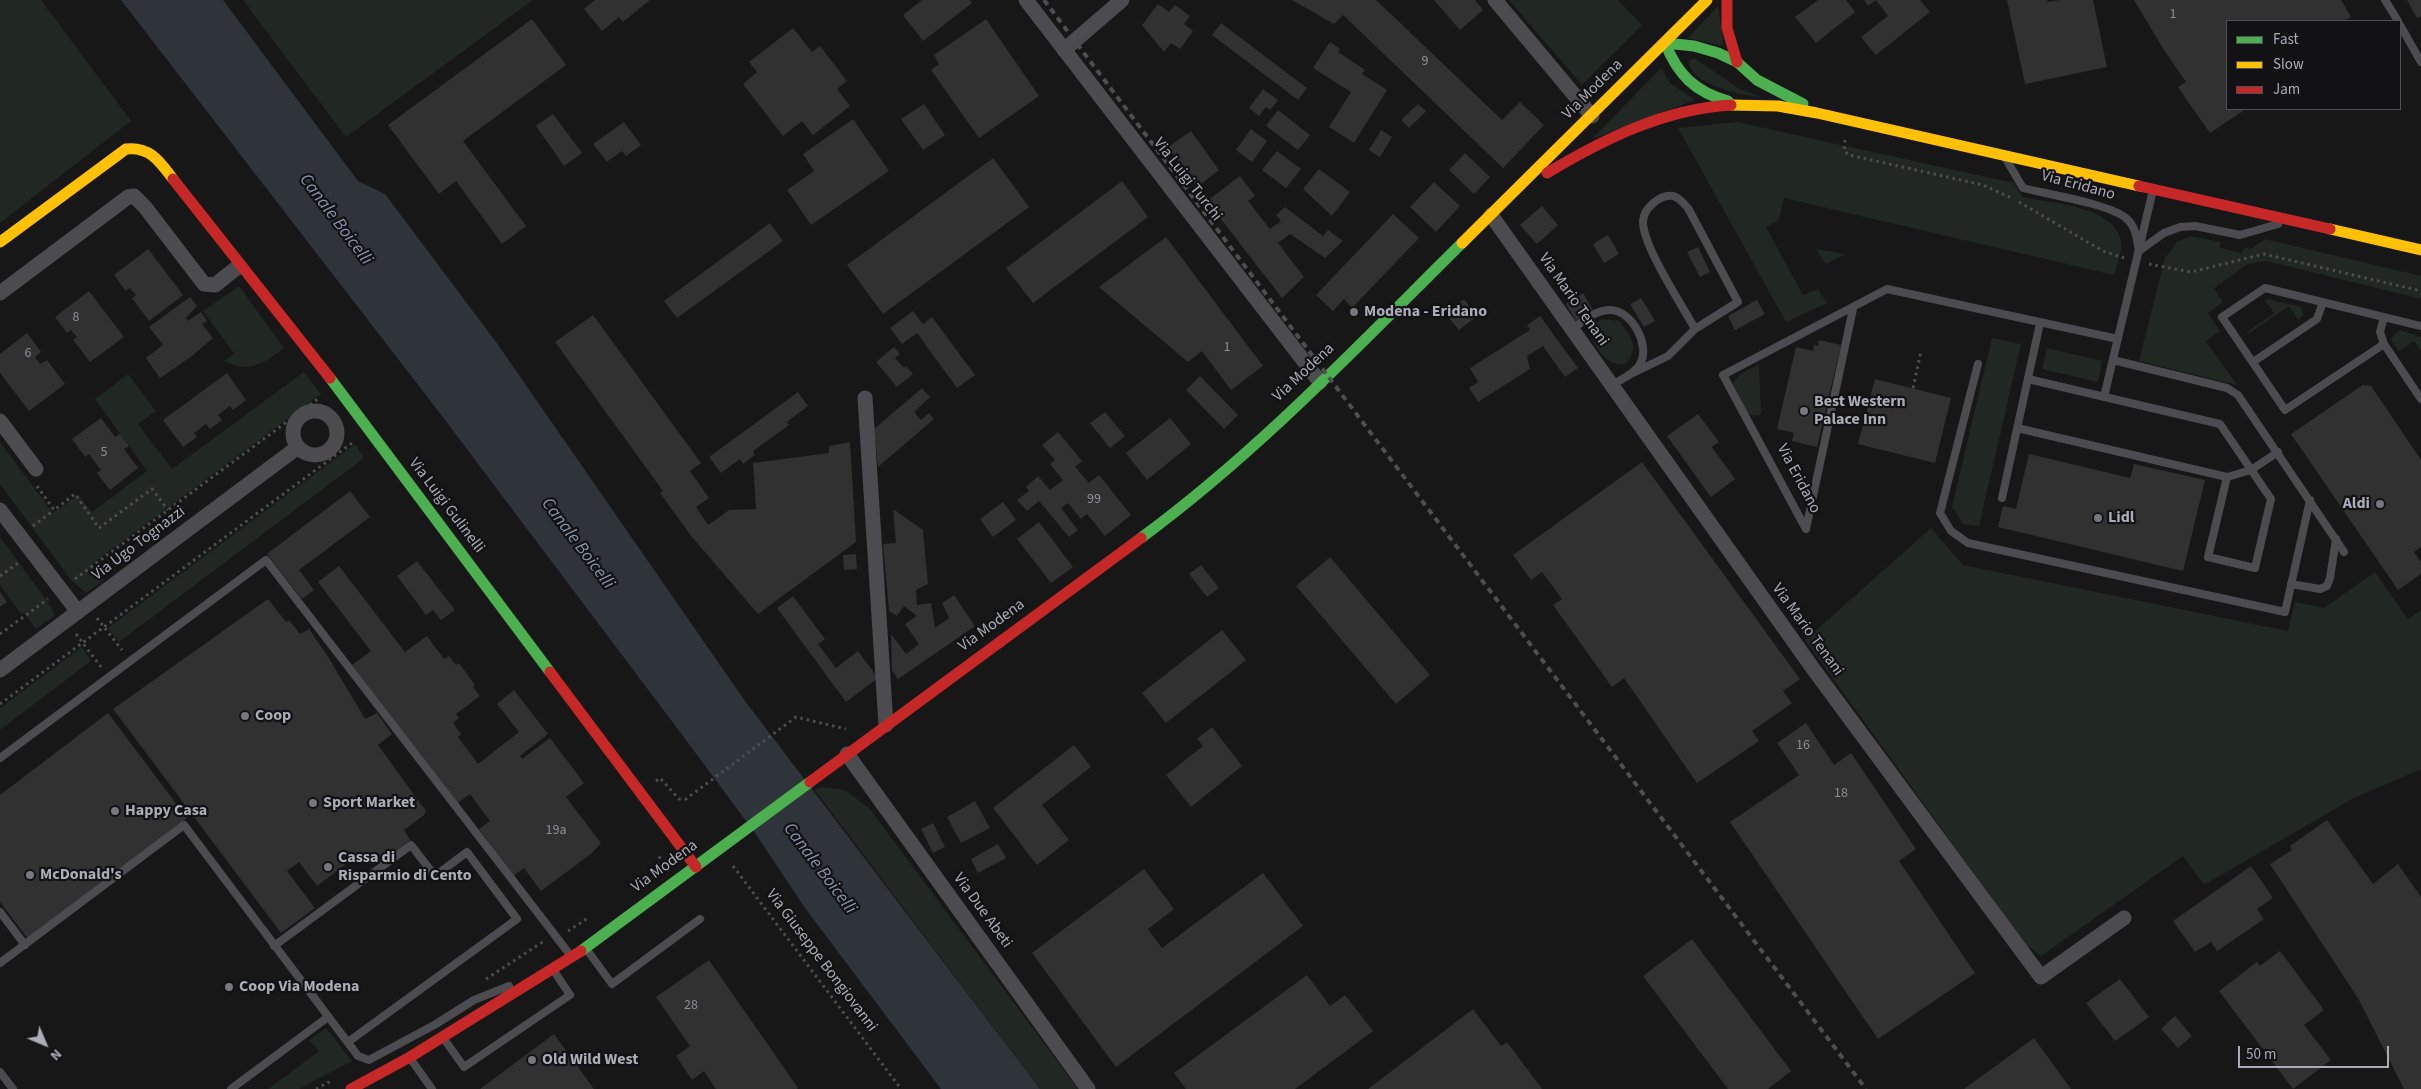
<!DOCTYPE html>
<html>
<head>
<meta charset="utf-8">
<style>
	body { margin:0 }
	#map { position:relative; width:2421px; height:1089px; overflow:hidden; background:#171717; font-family:"Source Sans 3",sans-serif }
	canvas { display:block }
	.legend { position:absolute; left:2226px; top:20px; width:175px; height:90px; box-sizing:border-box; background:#121113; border:1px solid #4f4f54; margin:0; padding:6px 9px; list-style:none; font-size:15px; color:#aaacb6 }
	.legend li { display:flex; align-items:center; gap:10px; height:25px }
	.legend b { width:25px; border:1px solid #4f4f54 }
	.north { position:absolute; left:20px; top:1019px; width:50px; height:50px; -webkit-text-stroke:4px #121113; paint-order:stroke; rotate:135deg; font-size:14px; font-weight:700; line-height:20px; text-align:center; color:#aaacb6 }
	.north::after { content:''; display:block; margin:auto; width:18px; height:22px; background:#aaacb6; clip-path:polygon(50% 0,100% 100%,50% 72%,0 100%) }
	.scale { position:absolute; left:2238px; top:1046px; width:151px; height:22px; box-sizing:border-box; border:2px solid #aaacb6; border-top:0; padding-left:6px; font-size:15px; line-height:18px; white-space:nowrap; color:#aaacb6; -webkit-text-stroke:4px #121113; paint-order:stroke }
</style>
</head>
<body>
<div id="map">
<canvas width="2421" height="1089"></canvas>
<ul class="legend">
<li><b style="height:6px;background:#4caf50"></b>Fast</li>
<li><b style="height:6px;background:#ffc107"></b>Slow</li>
<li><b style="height:6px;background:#c62828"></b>Jam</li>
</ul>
<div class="north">N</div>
<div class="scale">50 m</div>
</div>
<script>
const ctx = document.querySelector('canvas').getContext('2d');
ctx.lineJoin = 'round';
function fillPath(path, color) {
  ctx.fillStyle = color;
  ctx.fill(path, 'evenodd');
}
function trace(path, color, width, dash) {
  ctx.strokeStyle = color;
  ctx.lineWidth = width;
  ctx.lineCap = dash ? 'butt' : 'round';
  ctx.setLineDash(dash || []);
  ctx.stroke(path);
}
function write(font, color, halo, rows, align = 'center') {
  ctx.font = font + ' "Source Sans 3",sans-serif';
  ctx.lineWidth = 4.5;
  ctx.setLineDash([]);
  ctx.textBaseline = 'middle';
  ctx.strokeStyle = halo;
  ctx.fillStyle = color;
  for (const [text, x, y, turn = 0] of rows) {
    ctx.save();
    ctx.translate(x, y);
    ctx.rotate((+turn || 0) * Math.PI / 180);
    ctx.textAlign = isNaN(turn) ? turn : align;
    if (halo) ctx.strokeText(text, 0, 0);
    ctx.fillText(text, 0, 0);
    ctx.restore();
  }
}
const green = new Path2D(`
	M0,0H41L131,121L0,223Z
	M243,0H533L346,137Z
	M1509,0H1618L1642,25L1582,85Z
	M1718,6L1724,46L1688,38Z
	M1694,58L1740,89L1763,98C1744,95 1690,86 1689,61Z
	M1661,68L1670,83L1695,100L1592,139Z
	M1737,122L2014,183L2022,197C2051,203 2116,206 2121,242C2123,251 2116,266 2114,275L1784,198L1779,220L1766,227L1803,295L1818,289L1827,303L1786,322L1678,128Z
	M2191,236L2221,242L2220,248L2242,253L2244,247L2251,249L2265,239L2421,276V299L2267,261L2248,264L2214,288L2223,302L2208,313L2220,331L2206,341L2237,385L2139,361L2165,258L2177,242Z
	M1816,249L1845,254L1826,264Z
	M239,286L284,348C266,363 248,374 224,361L234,353L203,311Z
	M2268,299L2301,307L2303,315L2298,320L2289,306L2248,334L2247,332L2274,313L2265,300Z
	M1604,319L1619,321C1631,337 1641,347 1625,364C1607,368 1591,345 1591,328L1595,323Z
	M2400,330L2421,337V351L2414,341L2399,351L2391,340L2394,334Z
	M1992,338L2021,344L1979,526L1963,524L1952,507Z
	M2047,348L2102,361L2098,382L2042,369Z
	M1759,364L1761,414L1755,416L1748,414L1734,389L1733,383L1739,375Z
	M304,372L321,394L92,564L104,580L86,593L71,580L0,484V442L53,513L78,495L92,512L147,471L95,399L128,374L156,411L138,424L172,469Z
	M355,444L364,458L119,642L108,628Z
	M1931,528L1963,565L2288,631L2295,602L2324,608L2375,572L2408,619L2421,610V769L2354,798L2204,885L2183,856L2041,956L2026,945L1805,640Z
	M0,537L52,608L54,616L36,629L24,613L21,614L0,585Z
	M82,647L91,661L0,730V708Z
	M822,787L845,790L870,809L1078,1089H1040L814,789Z
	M326,1028L352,1061L299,1089H268L319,1051L309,1040Z`);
const water = new Path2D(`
	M121,0H223L358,181L385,194L496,342L745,701L1040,1089H941L805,908L755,833L677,728L439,412Z`);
const building = new Path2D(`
	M595,0H650L623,22L619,17L602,31L584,9Z
	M922,0H970L972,3L923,41L903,15Z
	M1292,0H1376L1502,120L1520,102L1544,125L1503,168L1343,15L1334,24Z
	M1434,0H1475L1483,10L1460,30Z
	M1818,0H1846L1855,12L1816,43L1795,17Z
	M1864,0H1920L1930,12L1876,55L1861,37L1888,16L1876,0L1868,6Z
	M2007,0H2047L2048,2L2060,0H2093L2107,67L2025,84Z
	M2134,0H2341L2351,17L2343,21H2227V109H2246L2210,133L2178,87L2186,82L2164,50Z
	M2407,0H2421V16L2417,18Z
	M1158,4L1169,12L1175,5L1190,16L1184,24L1193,31L1180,49L1171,43L1164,52L1142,25Z
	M532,19L566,65L463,141L526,226L502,244L456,181L439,194L388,125Z
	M986,19L1039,96L979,138L931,70L939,64L934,55Z
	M1221,23L1307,88L1298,100L1212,35Z
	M793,28L812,52L820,46L847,81L837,89L850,106L813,135L802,121L783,136L743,84L757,72L749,62Z
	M1330,42L1340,49L1338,52L1365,70L1362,74L1387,90L1354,143L1329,127L1351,92L1313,68Z
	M1263,89L1278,100L1270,110L1266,107L1259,116L1249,108Z
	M924,104L945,135L923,150L901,119Z
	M1418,104L1426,111L1409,128L1401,120Z
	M1278,110L1310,135L1298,150L1266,126Z
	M553,114L582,153L564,166L536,126Z
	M853,119L889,171L811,225L787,190L814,171L803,154Z
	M624,122L641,145L626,156L622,151L607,162L593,144Z
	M1251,129L1267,141L1252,162L1236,150Z
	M1381,130L1392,137L1380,157L1369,150Z
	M1191,131L1219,170L1197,187L1168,147Z
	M1277,151L1301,169L1286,188L1262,170Z
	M1465,153L1490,177L1474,194L1449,170Z
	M993,158L1029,207L883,314L847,265Z
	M1319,169L1350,192L1332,216L1303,189Z
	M1240,176L1255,196L1248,201L1270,229L1281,221L1276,215L1285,207L1323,236L1328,230L1343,241L1325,258L1290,234L1278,243L1304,277L1282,298L1207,201Z
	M1122,181L1148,217L1033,303L1006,268Z
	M1434,182L1460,206L1436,232L1410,207Z
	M1542,206L1558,225L1537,244L1520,225Z
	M1393,214L1419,238L1352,308L1344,299L1333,311L1316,295Z
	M770,223L783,241L677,318L664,301Z
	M1608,235L1619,254L1604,263L1593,244Z
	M1166,237L1263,366L1231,390L1202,351L1188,362L1099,287Z
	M1698,247L1710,272L1700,277L1687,252Z
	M148,249L183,295L149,321L132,298L136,295L130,288L126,291L114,275Z
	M89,291L124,337L90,362L73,340L77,337L71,330L67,333L55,317Z
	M1583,293L1593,310L1576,321L1566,304Z
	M190,297L197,306L186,318L188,321L201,312L207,321L202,324L213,338L192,356L160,378L146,358L163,345L149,327Z
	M1641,298L1655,321L1644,327L1630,304Z
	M1464,299L1477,316L1459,330L1445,313Z
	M1757,300L1765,314L1735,330L1728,316Z
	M913,311L923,324L932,317L975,375L957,388L917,333L902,344L890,328Z
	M593,315L701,463L690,471L709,498L696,507L708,525L729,510L756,509L753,463L829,453V446L850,442L856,542L758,614L692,537L660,493L663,491L555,342Z
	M1540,316L1578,368L1565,377L1543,346L1527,356L1530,369L1478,402L1469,388L1478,382L1470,368L1530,330L1527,325Z
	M27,333L41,352L35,357L40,364L47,360L65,384L29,411L0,373V354Z
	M1819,340L1841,345L1817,447L1792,441L1794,433L1777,429L1796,347L1813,351L1814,345L1818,346Z
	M894,347L900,354L895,358L904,368L906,366L913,374L897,387L876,362Z
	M227,373L246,400L233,410L230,406L218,415L222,420L210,429L206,424L194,433L197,437L183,447L163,420Z
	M1200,376L1238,415L1224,429L1186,390Z
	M1875,379L1951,398L1935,463L1858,444Z
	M2363,385L2371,386L2421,460V547L2414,552L2421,562V574L2398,590L2291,434Z
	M922,388L930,397L914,412L921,420L929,413L934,419L878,467L874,429Z
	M798,392L808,406L787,422L789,425L753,451L755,455L743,464L740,459L721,473L709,457Z
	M1105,412L1125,436L1110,448L1090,423Z
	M1698,414L1719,442L1712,447L1735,479L1711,497L1667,436Z
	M101,418L115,437L120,434L129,446L124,449L138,468L110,490L97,473L101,470L89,454L85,457L72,439Z
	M1170,418L1191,444L1147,480L1126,453Z
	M1058,432L1082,461L1075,467L1089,483L1099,475L1131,515L1105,536L1087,514L1081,519L1068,503L1061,508L1078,530L1069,537L1039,501L1027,511L1017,500L1029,491L1026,487L1038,476L1050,490L1063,480L1050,464L1055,460L1042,445Z
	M2029,454L2130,478L2134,464L2205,480L2183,571L1998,527L2003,506L2016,509Z
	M1642,462L1800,679L1783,691L1792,703L1752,731L1759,741L1697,783L1624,678L1612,687L1553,605L1562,599L1542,572L1531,580L1513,555Z
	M350,491L370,517L299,570L314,590L302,599L267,554Z
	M1003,502L1016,520L993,537L980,519Z
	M893,509L923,530L928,584L916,590L917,605L931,603L935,628L949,618L942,603L954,595L975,626L898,679L892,671L891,634L906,654L919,644L905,624L917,616L904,606L897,616L889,611L883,544L896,543Z
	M1039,522L1073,567L1051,583L1017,539Z
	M856,554L857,569L844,570L843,555Z
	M1330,557L1430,675L1396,704L1296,586Z
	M417,561L455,610L441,620L433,610L426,615L397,576Z
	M1201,565L1219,588L1207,597L1189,574Z
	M339,566L405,652L427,636L444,659L449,656L456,665L459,663L475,685L473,687L480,696L456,714L459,718L453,723L461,734L458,737L478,764L519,732L497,704L514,690L548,734L520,756L522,759L550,738L584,783L566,797L601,843L592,853L541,891L524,868L513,876L479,829L490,821L470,794L458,803L352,665L371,651L318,582Z
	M0,592L7,602L0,607Z
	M793,596L825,639L818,644L836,668L858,651L878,678L846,702L777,608Z
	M268,599L286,622L289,620L300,634L309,629L330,660L365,719L377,713L392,734L378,745L426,811L424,815L404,830L410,840L379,864H368L358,855L317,886L299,862L287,871L315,908L281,933L113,709Z
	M1222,630L1246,660L1166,723L1142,693Z
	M108,713L187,818L28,939L0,902V795Z
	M1806,723L1834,765L1851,753L1916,849L1899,861L1975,973L1878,1039L1730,822L1799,775L1777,743Z
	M1212,727L1242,766L1191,807L1166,775L1203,746L1197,739Z
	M1074,745L1091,767L1042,805L1069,840L1037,865L993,808Z
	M975,801L990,828L961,843L947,817Z
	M2327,820L2373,884L2398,864L2421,897V1089H2404L2359,1000L2270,864L2292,850L2290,846Z
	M933,823L945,847L933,853L921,829Z
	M998,844L1006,858L978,873L971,859Z
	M2251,866L2273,898L2257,909L2264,919L2217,951L2211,942L2195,952L2173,921Z
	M1144,869L1174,909L1148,929L1162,948L1263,873L1303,926L1116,1067L1032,953Z
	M1692,939L1791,1071L1768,1089H1728L1643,976Z
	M2280,951L2324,1010L2304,1025L2331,1060L2293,1089L2219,991L2257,962L2260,966Z
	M709,960L798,1088L797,1089H716L704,1071L692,1080L676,1056L690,1046L656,997Z
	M1307,975L1330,1006L1345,995L1373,1031L1295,1089H1186L1174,1073Z
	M2120,979L2149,1017L2115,1041L2086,1003Z
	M1473,1009L1501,1046L1507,1042L1542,1089H1368Z
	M2175,1016L2192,1036L2178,1048L2161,1029Z
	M554,1034L594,1089H480Z
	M2034,1038L2071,1089H1964Z`);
const path = new Path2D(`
	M1845,140L1844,151L1849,155L1983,185L2014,199
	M2019,202L2103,251L2124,258
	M2149,264L2191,272L2264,254L2421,291
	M1913,388L1921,351
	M37,486L54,510L75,494L99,528L152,489L168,510
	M33,526L54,510
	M0,576L18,563
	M75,579L319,398
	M97,618L122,650
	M0,634L48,599
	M76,634L101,667
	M0,704L352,443
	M656,781L660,778L679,799H686L796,717L846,729
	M733,866L901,1089
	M653,870L658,863L661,853
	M568,931L588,918
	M486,979L544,941
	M316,1089L331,1081`);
const lane = new Path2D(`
	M2385,0L2398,21
	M2400,25L2421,62
	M2006,159L2023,188C2046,194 2111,204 2127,219C2136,227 2137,240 2139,251L2164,233L2180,227L2195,226L2240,235L2278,224
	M1853,309L1806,529L1723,375L1887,289L2118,339
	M2384,317L2380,332L2384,344L2421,399
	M1572,329C1584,321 1595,310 1610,310C1632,310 1651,346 1640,364C1635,374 1621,379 1612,385
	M2384,344L2285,410L2222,317L2265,288L2421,326
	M2113,360L2227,388L2238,395L2344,552
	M2253,362L2317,319L2323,302
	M1978,364L1940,513L1951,531L1968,543L2285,612L2310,500
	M1633,373L1668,356L1695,329L1738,302L1688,208C1684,204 1679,197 1673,196C1660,194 1644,208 1643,221C1642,245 1682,305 1695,329
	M2028,379L2220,424L2271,499L2255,568L2208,557L2227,477L2251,470L2278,452
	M2104,397L2153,190
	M2017,428L2227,477
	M2002,498L2040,323
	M2291,584L2320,589L2327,586L2330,578L2336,539
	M0,758L266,560L571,956
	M0,912L25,945
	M274,946L411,845L435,876L467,852L517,919L348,1042
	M587,950L612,984L700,919
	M0,963L184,825L358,1056L369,1060L436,1024L474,1000L509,986
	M444,1039L464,1067L570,995L554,971
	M410,1058L432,1089
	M0,1072L13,1089
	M231,1089L328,1017`);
const street = new Path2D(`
	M1026,0L1320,382
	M1495,0L1592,116
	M1064,50L1122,0
	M1491,215L1814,670L2041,977L2124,918
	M0,293L128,197L134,196L145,207L204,284L215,285L239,266
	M865,398L886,725
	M293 433a22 22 0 1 1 44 0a22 22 0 1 1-44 0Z
	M0,421L36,469
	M0,510L78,612
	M0,670L298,447
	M847,754L1088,1089`);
const fast = new Path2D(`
	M1665,43L1694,46L1718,53L1737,62L1757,80L1803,104
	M1665,43C1678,75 1695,92 1728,101
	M330,378L550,672
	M1141,538C1258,452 1359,345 1462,243
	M581,951L810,782`);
const slow = new Path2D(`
	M1731,105L1778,106L1817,113L2139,186
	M2330,229L2421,250
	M0,242L126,149C150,146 160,162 173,179
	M1462,243L1707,0`);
const jam = new Path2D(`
	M1727,0V28L1737,62
	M1547,173C1604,139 1664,109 1731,105
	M173,179L330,378
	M2139,186L2330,229
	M550,672L696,867
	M810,782L1141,538
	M351,1089L410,1057L581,951`);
const rail = new Path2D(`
	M1044,0L1866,1089`);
const markers = [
	[1354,312,5,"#77787e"],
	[1804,411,5,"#77787e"],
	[2380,504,5,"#77787e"],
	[2098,518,5,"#77787e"],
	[245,716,5,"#77787e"],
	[313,803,5,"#77787e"],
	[115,811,5,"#77787e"],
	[328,867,5,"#77787e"],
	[30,875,5,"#77787e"],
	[229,987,5,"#77787e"],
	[532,1060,5,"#77787e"]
];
const numberNames = [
	["1",2173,15],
	["9",1425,62],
	["8",76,318],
	["1",1227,348],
	["6",28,354],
	["5",104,453],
	["99",1094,500],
	["16",1803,746],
	["18",1841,794],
	["19a",556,831],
	["28",691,1006]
];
const streetNames = [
	["Via Modena",1593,90,-45],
	["Via Luigi Turchi",1187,180,52],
	["Via Eridano",2078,186,15],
	["Via Mario Tenani",1573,300,55],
	["Via Modena",1304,373,-43],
	["Via Eridano",1798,479,62],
	["Via Luigi Gulinelli",446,506,53],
	["Via Ugo Tognazzi",139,544,-37],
	["Via Modena",992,626,-36],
	["Via Mario Tenani",1807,630,54],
	["Via Modena",665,867,-36],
	["Via Due Abeti",982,911,54],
	["Via Giuseppe Bongiovanni",821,961,53]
];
const poiNames = [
	["Modena - Eridano",1364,312],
	["Best Western",1814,402],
	["Palace Inn",1814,420],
	["Aldi",2370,504,"right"],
	["Lidl",2108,518],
	["Coop",255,716],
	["Sport Market",323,803],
	["Happy Casa",125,811],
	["Cassa di",338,858],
	["Risparmio di Cento",338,876],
	["McDonald's",40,875],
	["Coop Via Modena",239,987],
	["Old Wild West",542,1060]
];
const waterNames = [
	["Canale Boicelli",335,220,53],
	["Canale Boicelli",577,544,53],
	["Canale Boicelli",819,869,53]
];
fillPath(green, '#212722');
fillPath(water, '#2f343b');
fillPath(building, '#313132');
trace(path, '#4d4e50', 3, [2.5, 4]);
trace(lane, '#4c4c50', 8);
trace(street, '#4c4c50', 15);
trace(fast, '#4caf50', 11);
trace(slow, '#ffc107', 11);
trace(jam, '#c62828', 11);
trace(rail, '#4d4e50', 4, [6, 5]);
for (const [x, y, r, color] of markers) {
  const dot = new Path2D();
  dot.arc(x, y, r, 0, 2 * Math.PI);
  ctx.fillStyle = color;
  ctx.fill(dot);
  trace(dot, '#121113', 2);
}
write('14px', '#8c8d95', null, numberNames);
write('16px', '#aaacb6', '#121113', streetNames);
write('bold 16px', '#aaacb6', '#121113', poiNames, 'left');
write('italic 18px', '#8595ad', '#121113', waterNames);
</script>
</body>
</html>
